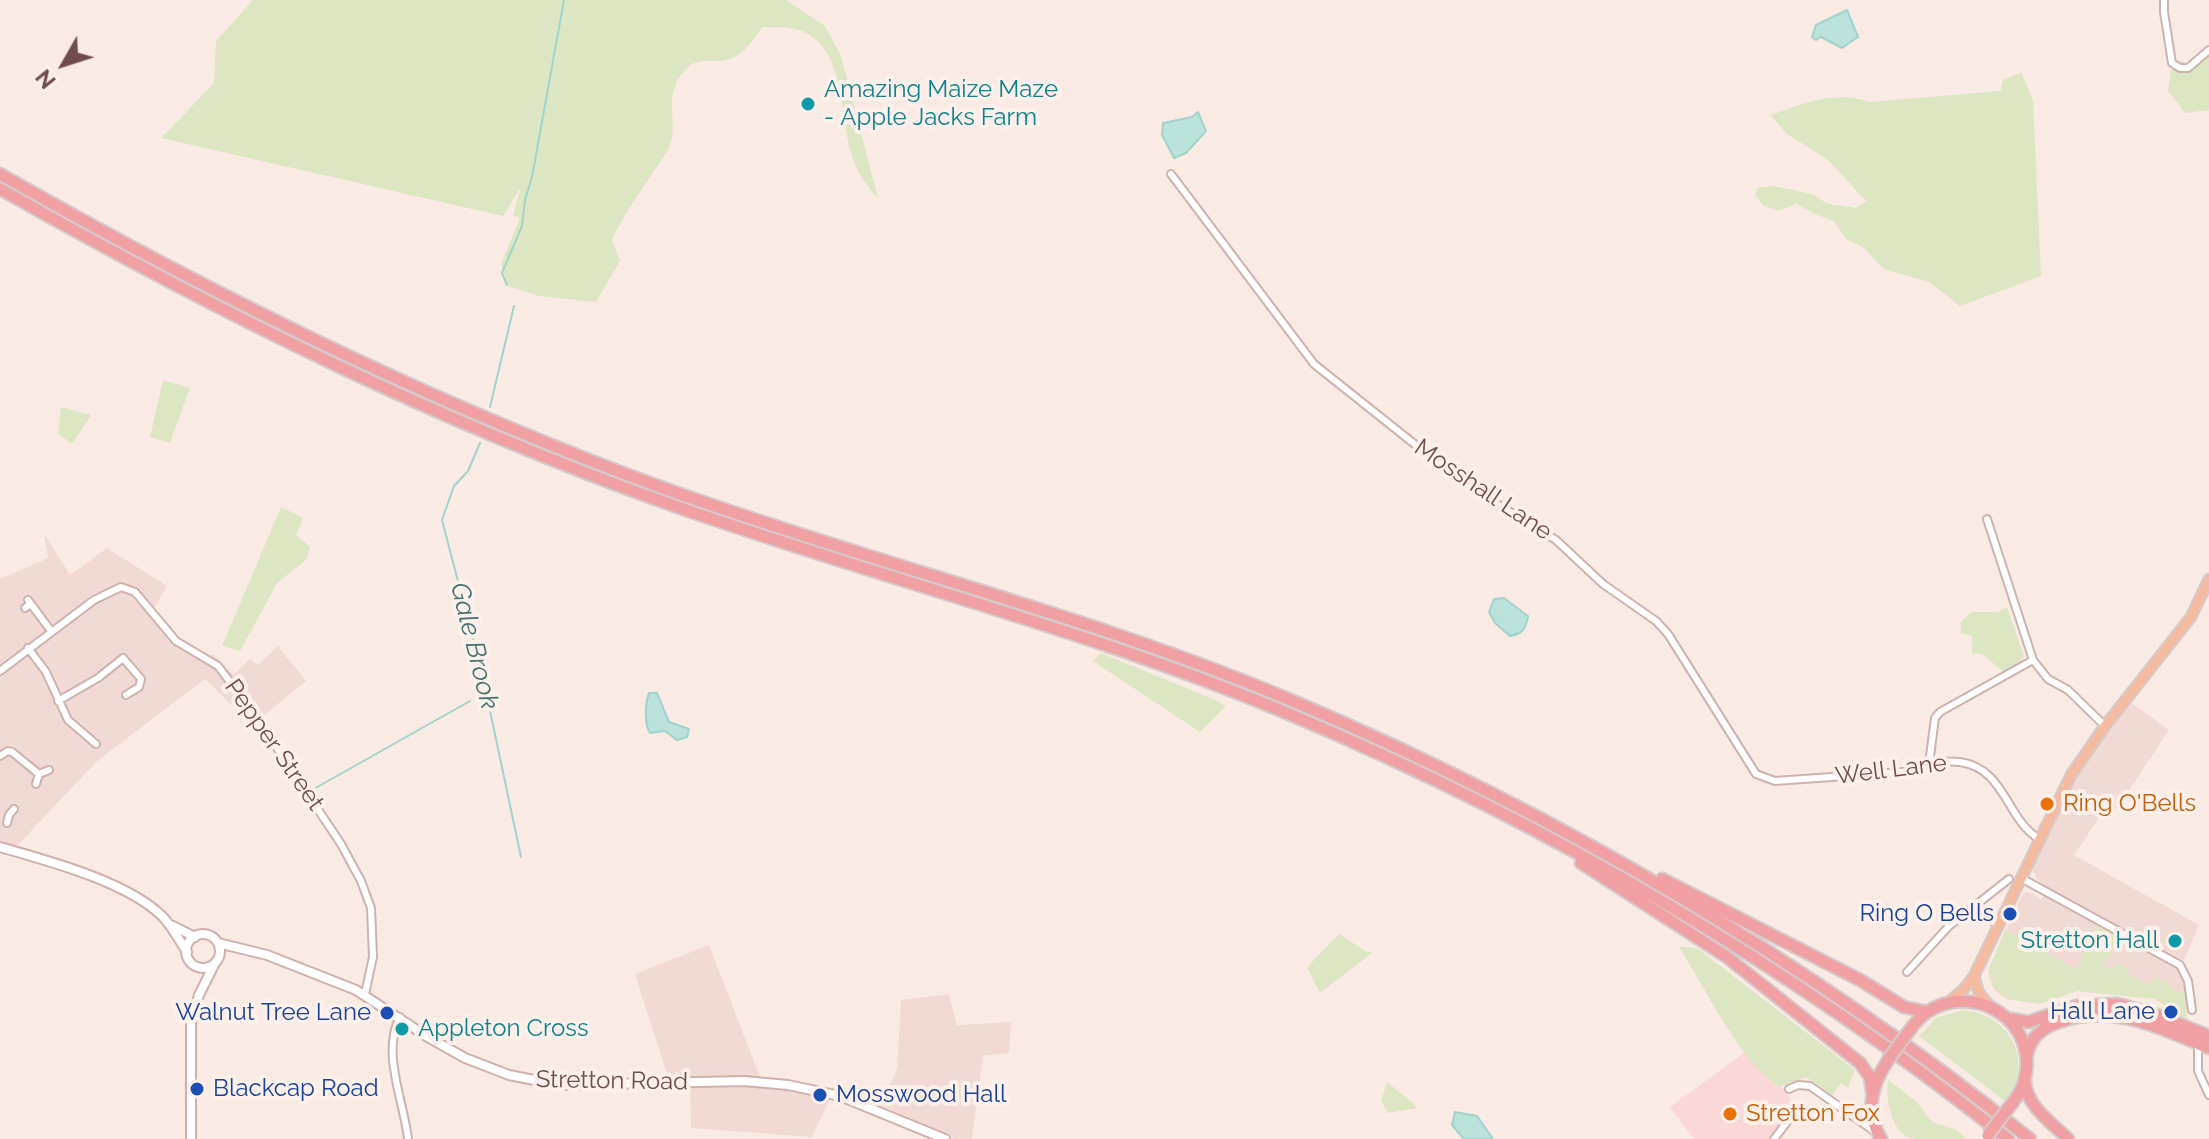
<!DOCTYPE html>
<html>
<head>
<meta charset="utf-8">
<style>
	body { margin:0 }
	#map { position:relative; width:2209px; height:1139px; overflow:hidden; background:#faeae4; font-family:Raleway,sans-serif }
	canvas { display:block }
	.north { position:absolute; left:24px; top:24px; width:80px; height:80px; -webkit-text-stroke:6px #fdefe9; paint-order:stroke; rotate:231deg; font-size:22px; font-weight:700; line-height:32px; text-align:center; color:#704d4c }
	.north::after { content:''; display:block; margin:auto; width:28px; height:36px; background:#704d4c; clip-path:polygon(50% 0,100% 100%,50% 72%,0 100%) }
</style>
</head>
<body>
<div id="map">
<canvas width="2209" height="1139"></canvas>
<div class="north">N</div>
</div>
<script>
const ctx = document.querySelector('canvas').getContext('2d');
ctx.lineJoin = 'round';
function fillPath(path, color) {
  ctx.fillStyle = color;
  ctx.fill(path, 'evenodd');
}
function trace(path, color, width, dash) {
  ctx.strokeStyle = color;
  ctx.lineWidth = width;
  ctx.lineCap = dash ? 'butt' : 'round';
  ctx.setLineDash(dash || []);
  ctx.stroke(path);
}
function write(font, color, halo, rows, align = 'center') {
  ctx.font = font + ' Raleway,sans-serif';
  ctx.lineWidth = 8;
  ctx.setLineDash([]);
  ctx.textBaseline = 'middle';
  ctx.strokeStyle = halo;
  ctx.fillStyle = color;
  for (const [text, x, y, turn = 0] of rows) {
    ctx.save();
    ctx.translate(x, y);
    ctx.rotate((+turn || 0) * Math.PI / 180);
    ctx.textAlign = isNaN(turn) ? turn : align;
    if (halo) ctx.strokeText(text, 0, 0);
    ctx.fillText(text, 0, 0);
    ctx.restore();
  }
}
const residential = new Path2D(`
	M44,533L70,575L107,548L167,586L152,612L175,639L207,660L213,654L233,675L250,659L258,665L278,646L306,681L252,725L205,679L96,762L16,847L0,842V579L48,558Z
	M2130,702L2169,730L2109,820L2101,815L2074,855L2199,925L2184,960L2118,928L2045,886L2037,879L2033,871L2035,855L2062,800L2084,762L2121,710Z
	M2026,892L2034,894L2041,900L2045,895L2173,963L2184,979L2187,1020L2155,999L2077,991L2039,1004L2007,999L1996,992L1989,978V969L2022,895Z
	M709,945L762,1082L831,1097L812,1137L691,1128L690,1081L669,1080L635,974Z
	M949,994L957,1025L1011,1022L1009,1053L983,1056L972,1139H956L881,1105L897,1069L901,1000Z`);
const commercial = new Path2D(`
	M1745,1052L1771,1082L1787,1091L1793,1108L1770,1139H1694L1670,1107Z`);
const green = new Path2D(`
	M253,0H786L825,26L841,56L878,198C867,188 856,170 852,156C839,117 847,46 799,30C788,26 773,28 762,27C753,41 740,60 721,61C709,61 696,59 686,69C661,94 679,122 670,145C666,154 659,163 653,172C639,194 623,216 612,240L620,261L596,302L539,296L508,286L501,264L520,218L513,215L521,187L503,216L161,138L214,83L216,41Z
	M2209,55V110L2185,113L2168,91L2172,63L2182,61L2193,69Z
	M2021,72L2033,100L2041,276L1960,306L1929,282L1884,269L1864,248L1846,239L1834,221L1817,215L1796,204L1778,211L1763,205L1755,195L1757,188L1774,186L1812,194L1828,204L1856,208L1866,201L1827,159L1787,134L1771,115C1805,103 1835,90 1870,102L2001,91L2003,80Z
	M163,380L190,388L170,443L150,437Z
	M61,407L91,415L72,444L58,434Z
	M281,507L303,518L296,535L310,547L306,560L277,583L240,651L222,646Z
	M2007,607L2024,657L2006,674L1982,654L1972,653V636L1961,633V622L1971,612H1998Z
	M1101,653L1215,700L1226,706L1200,732L1093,661Z
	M2097,922L2120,936L2108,958L2104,959V966L2112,970L2116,964L2128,970V975L2149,985L2154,977L2164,983L2166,979L2172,990L2186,993L2187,1020L2155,999L2077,991L2039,1004L2007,999L1992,985L1989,969L2005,930L2077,970Z
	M1339,934L1367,952H1373L1320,993L1307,967Z
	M1679,947L1697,948L1855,1070L1848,1088L1841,1083L1832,1095L1806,1077L1780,1087C1741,1064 1704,986 1679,947Z
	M1962,1010C1995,1012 2022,1038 2018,1072C2017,1083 2010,1092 2005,1101L1919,1036L1936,1018Z
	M1888,1080L1916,1101L1932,1122L1957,1130L1966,1139C1950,1139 1931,1139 1914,1139C1891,1135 1885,1098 1888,1080Z
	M1387,1082L1414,1104L1417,1108L1388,1113L1381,1101Z`);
const water = new Path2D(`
	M1847,10L1858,37L1842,48L1821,37L1816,40L1812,37L1816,25Z
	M1198,112L1206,131L1186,153L1174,158L1162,135L1163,123L1192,117Z
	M1504,598L1528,616C1526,628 1523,634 1510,636L1495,623L1489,612L1494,599Z
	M649,693H657L669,722L689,729L687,737L677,740L665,731L650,733C644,723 645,704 649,693Z
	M1455,1112L1477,1116L1493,1139H1464L1452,1125Z`);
const stream = new Path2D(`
	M507,285L502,273L522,226L525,200L532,177L564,0
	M490,407L514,306
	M480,443L468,471L454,486L442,520L482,673L521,857
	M312,790L470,701`);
const street = new Path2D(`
	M2164,0V12L2172,63L2180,68H2188L2209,50
	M1171,174L1314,364L1432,458L1484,496L1556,540L1603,584L1656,621L1668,634L1756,774L1775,781L1917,771C1931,763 1943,760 1960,762C2005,768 2006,819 2039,839
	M1987,519L2033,660L2048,679L2068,690L2105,726
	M31,604L51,631
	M25,608L31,604L28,600
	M28,648L46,672L68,720L96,744
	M0,671L94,600L121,587L135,592L176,641L218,666L255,715L341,844L361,881L371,908L373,957L365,994
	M58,701L98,678L123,658L141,679L139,687L126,695
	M0,756L8,751L12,752L39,774
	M1929,764L1935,718L1940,712L2033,660
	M36,784L39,774L49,770
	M7,823L9,815L14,809
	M2021,878L2180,965L2188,981L2192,1010
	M1973,908L1997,924
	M1907,972L1949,926L2009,879
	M400,1017C381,1052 404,1102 408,1139
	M2198,1042V1071L2209,1095
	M1789,1089L1798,1085L1810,1086L1874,1131
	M1774,1139L1797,1109`);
const secondary = new Path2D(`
	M0,847C48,861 126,881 162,916C172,926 179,940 187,952
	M171,925L195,937
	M186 951a17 17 0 1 1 34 0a17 17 0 1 1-34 0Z
	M218,943L267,955L356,990L426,1036L465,1058L509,1075L560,1085L744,1081L788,1085L840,1096L945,1139
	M191,1139V1022L199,995L215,963`);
const primary = new Path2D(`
	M1974,976L1979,993L1989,1005
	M1948,1003L1964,989L1974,976L2071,775L2105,726L2191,617L2209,579`);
const highway = new Path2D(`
	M0,174C214,296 434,405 666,489C877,565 1094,616 1300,704C1562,816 1808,962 2030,1139
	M0,189C217,312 434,420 669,504C877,578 1092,630 1296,717C1549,824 1792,967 2008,1139
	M1581,863L1727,957L1860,1063L1870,1077L1872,1091
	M1662,879L1860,980L1904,1007L1927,1012
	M2011,1019L2028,1022L2077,1006L2117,1004L2152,1013L2209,1036
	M1906,1035C1912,1027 1918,1018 1927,1012C1975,981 2038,1021 2025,1078C2023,1090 2014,1101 2007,1110
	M2027,1055C2031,1036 2042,1028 2059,1022C2114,1003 2159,1028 2209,1048
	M2025,1081C2026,1106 2051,1122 2068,1139
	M1881,1139C1865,1111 1871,1086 1888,1060`);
const highwayBridge = new Path2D(`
	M1888,1060L1906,1035
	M1988,1135L2007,1110`);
const markers = [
	[808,104,8,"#0f9aa8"],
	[2047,804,8,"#e8710a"],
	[2010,914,8,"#1a4fb4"],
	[2175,941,8,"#0f9aa8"],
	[2171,1012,8,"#1a4fb4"],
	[387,1013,8,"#1a4fb4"],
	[402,1029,8,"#0f9aa8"],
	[197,1089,8,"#1a4fb4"],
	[820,1095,8,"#1a4fb4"],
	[1730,1114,8,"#e8710a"]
];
const cultureNames = [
	["Amazing Maize Maze",824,90],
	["- Apple Jacks Farm",824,118],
	["Stretton Hall",2159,941,"right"],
	["Appleton Cross",418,1029]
];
const streetNames = [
	["Mosshall Lane",1483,490,34],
	["Pepper Street",274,745,55],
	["Well Lane",1891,770,-7],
	["Stretton Road",612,1081,1]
];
const foodNames = [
	["Ring O'Bells",2063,804],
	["Stretton Fox",1746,1114]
];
const transitNames = [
	["Ring O Bells",1994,914],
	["Hall Lane",2155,1012],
	["Walnut Tree Lane",371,1013],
	["Blackcap Road",213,1089,"left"],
	["Mosswood Hall",836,1095,"left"]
];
const waterNames = [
	["Gale Brook",474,646,76]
];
fillPath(residential, '#f1dad3');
fillPath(commercial, '#fad8d8');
fillPath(green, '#dce6c3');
fillPath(water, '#bae2db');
trace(water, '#a1d3cb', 2);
trace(stream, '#a1d3cb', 2);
trace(street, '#cdb2ae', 10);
trace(secondary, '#cfb0ac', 12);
trace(primary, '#d4cac9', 13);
trace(highway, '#d4cac9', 15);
trace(street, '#fff', 6);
trace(secondary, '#fff', 8);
trace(primary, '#f4bba1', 9);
trace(highway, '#f09fa3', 11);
trace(highwayBridge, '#d4cac9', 15, []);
trace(highwayBridge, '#f09fa3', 11);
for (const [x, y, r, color] of markers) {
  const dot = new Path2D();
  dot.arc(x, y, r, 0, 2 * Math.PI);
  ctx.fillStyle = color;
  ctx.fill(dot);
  trace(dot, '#fdefe9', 3);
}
write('24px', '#0d838f', '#fdefe9', cultureNames, 'left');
write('24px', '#704d4c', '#fdefe9', streetNames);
write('24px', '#c56008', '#fdefe9', foodNames, 'left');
write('24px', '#164399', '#fdefe9', transitNames, 'right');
write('italic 26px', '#41756d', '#fdefe9', waterNames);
</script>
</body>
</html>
